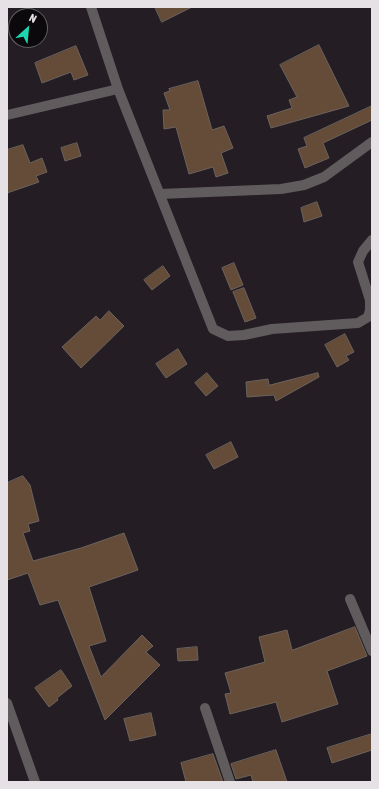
<!DOCTYPE html>
<html>
<head>
<meta charset="utf-8">
<style>
	body { margin:0 }
	#map { position:relative; width:379px; height:789px; overflow:hidden; background:#241d24; font-family:"Asap Condensed",sans-serif }
	canvas { display:block }
	.frame { position:absolute; inset:0; border:8px solid #e5e1e5; pointer-events:none }
	.north { position:absolute; left:8px; top:8px; width:40px; height:40px; box-sizing:border-box; background:#0b090b; border:1px solid #625f62; border-radius:50%; rotate:27deg; font-size:11px; font-weight:700; line-height:16px; text-align:center; color:#e5e1e5 }
	.north::after { content:''; display:block; margin:auto; width:14px; height:18px; background:#1dd5b1; clip-path:polygon(50% 0,100% 100%,50% 72%,0 100%) }
</style>
</head>
<body>
<div id="map">
<canvas width="379" height="789"></canvas>
<div class="frame"></div>
<div class="north">N</div>
</div>
<script>
const ctx = document.querySelector('canvas').getContext('2d');
ctx.lineJoin = 'round';
function fillPath(path, color) {
  ctx.fillStyle = color;
  ctx.fill(path, 'evenodd');
}
function trace(path, color, width, dash) {
  ctx.strokeStyle = color;
  ctx.lineWidth = width;
  ctx.lineCap = dash ? 'butt' : 'round';
  ctx.setLineDash(dash || []);
  ctx.stroke(path);
}
const building = new Path2D(`
	M155,7H192L162,22Z
	M319,45L349,106L271,128L267,116L292,108L289,100L297,97L280,65Z
	M76,46L88,75L74,80L71,72L42,83L35,63Z
	M198,81L212,130L224,126L233,148L221,153L228,173L216,177L213,167L189,174L176,127L164,129L163,110H170L164,93L170,91L169,89Z
	M372,106V120L323,143L329,158L305,168L298,149L307,146L304,138Z
	M77,143L81,156L65,161L61,148Z
	M23,145L30,163L42,158L47,172L36,176L39,182L7,193V150Z
	M317,202L322,216L304,222L301,208Z
	M234,263L243,285L231,290L222,268Z
	M163,266L170,276L152,290L144,280Z
	M244,288L256,318L245,322L233,292Z
	M109,311L124,326L81,368L62,347L96,316L100,320Z
	M345,334L354,352L346,356L349,360L337,367L325,345Z
	M178,349L187,364L166,378L156,364Z
	M207,373L218,386L206,396L195,383Z
	M318,373L319,377L276,401L274,395L247,397L246,382L268,379L269,385Z
	M231,442L238,457L214,469L206,455Z
	M23,476L30,485L39,521L28,524L30,531L23,533L33,561L81,548L124,533L138,570L89,587L106,641L89,646L101,677L142,635L153,646L146,652L160,665L105,720L58,600L40,605L28,573L7,580V483Z
	M355,627L367,656L327,671L338,704L282,722L276,702L230,714L225,694L231,693L225,673L265,662L259,637L287,630L292,650Z
	M197,647L198,660L178,661L177,649Z
	M61,670L72,686L57,698L58,700L49,707L35,688Z
	M151,713L156,735L130,741L124,719Z
	M372,734V750L332,763L327,748Z
	M276,750L287,782H253L251,775L236,779L231,764Z
	M213,754L223,782H186L181,763Z`);
const minor = new Path2D(`
	M91,7L118,89L213,329L228,336L244,335L272,329L358,323L368,317L370,310V300L358,262L363,251L372,240
	M7,115L118,89
	M160,194L281,189L304,185L324,177L372,142
	M350,599L372,651
	M7,703L35,782
	M205,708L230,782`);
fillPath(building, '#644c38');
trace(building, '#6c635d', 1);
trace(minor, '#605b5c', 10);
</script>
</body>
</html>
